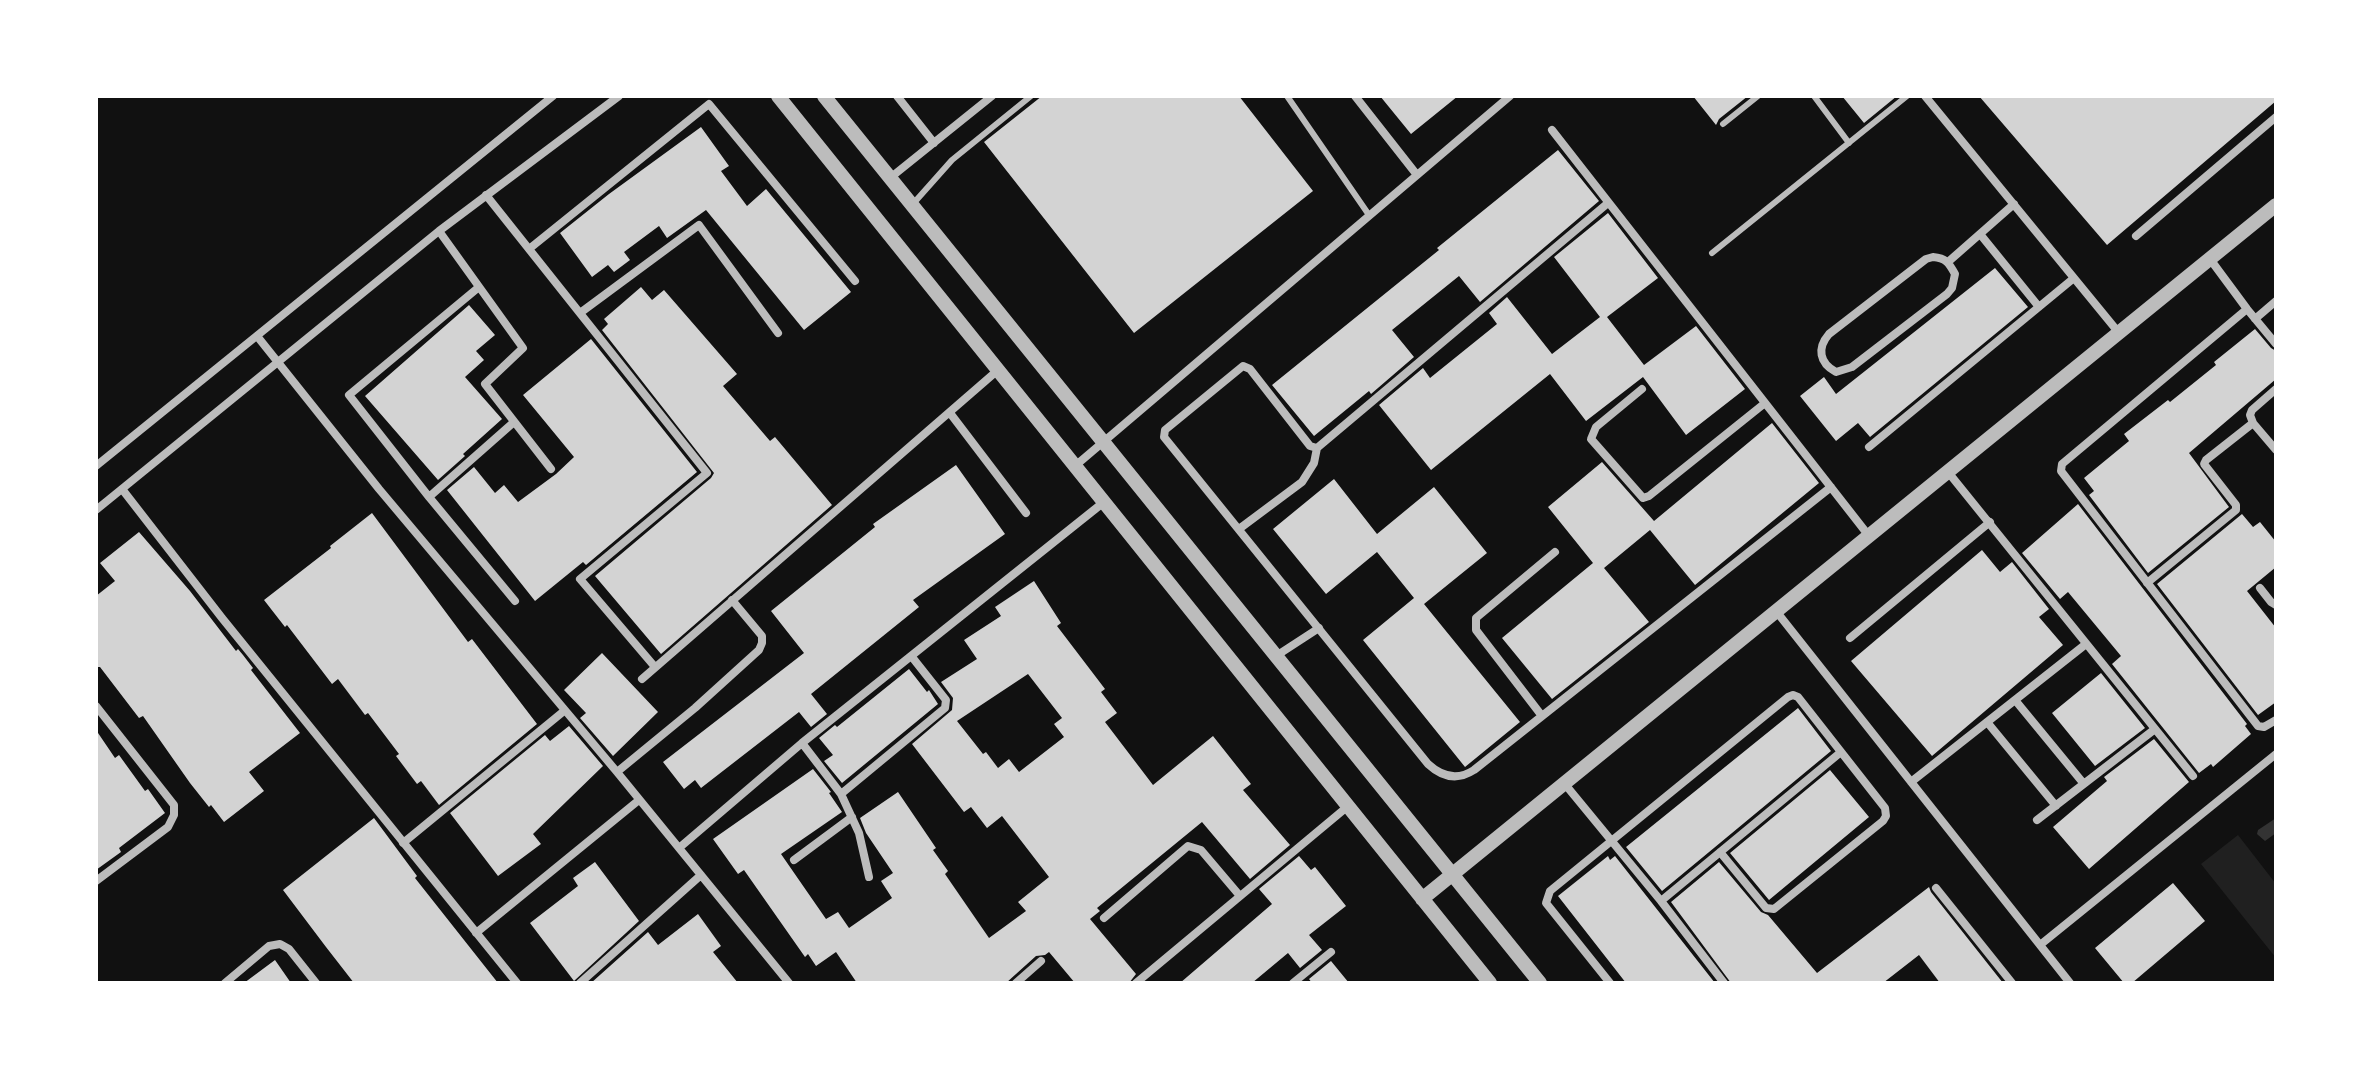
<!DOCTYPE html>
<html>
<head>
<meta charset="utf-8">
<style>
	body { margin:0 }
	#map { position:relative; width:2372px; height:1079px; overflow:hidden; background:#111; font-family:"Alegreya Sans",sans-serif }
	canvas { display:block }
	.frame { position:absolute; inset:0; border:98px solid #fff; pointer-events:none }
</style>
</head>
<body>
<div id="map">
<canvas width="2372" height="1079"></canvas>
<div class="frame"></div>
</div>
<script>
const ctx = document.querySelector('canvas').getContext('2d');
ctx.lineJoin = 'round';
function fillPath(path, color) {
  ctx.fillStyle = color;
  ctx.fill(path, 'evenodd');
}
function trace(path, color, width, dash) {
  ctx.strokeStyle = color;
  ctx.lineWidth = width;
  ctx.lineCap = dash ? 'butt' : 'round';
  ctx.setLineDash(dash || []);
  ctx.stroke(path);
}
const green = new Path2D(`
	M2238,835L2276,884V958L2201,864Z`);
const water = new Path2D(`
	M2276,818V833L2265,841L2257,834L2258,830Z`);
const building = new Path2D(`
	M1042,96H1239L1313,191L1134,333L984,142Z
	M1380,96H1458L1411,134Z
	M1693,96H1748L1719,119L1716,125Z
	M1842,96H1897L1864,123Z
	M1979,96H2276V101L2107,245Z
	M701,127L729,166L721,171L747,206L766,189L851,292L804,330L706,210L667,238L659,226L624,252L630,260L614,272L608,265L592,277L560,233L609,194Z
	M1558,150L1599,201L1480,302L1459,276L1392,330L1414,357L1371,394L1369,391L1314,436L1272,385L1439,250L1437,248Z
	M1608,213L1658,278L1607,317L1644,365L1696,326L1745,389L1686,435L1643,377L1586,421L1550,374L1431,470L1379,405L1423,368L1430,378L1497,324L1489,313L1507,297L1552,354L1600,317L1554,257Z
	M1995,268L2028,307L1870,437L1858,423L1836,441L1800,396L1824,377L1836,394Z
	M641,287L652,300L664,290L737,374L723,386L770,441L775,437L832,505L661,654L595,576L711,478L714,473L602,330L608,324L604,319Z
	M469,305L495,335L476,351L484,360L465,377L502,419L463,454L465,456L438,480L365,396Z
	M2255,329L2271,348L2276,351V379L2189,453L2229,507L2148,573L2089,495L2094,491L2084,478L2129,441L2124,434L2168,400L2170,402L2216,365L2214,362Z
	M591,339L697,472L586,565L583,562L535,601L447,490L474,467L495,493L504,485L518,502L556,474L574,457L523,395Z
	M1772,423L1819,483L1695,585L1650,530L1604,568L1649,622L1552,699L1502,638L1593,563L1548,507L1602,462L1654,521Z
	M956,465L1005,534L913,600L919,607L811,694L827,714L811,727L799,712L701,788L695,780L684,789L663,762L804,653L771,611L875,527L873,524Z
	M1334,479L1377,534L1434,487L1487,553L1424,604L1520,722L1465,767L1363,640L1414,598L1377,552L1326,594L1273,529Z
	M2078,504L2247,724L2245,726L2251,734L2213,767L2211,764L2199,773L2112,664L2121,656L2068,592L2060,599L2022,553Z
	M372,513L468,642L472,639L537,724L439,805L421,781L417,784L396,756L399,754L368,713L365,715L338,679L332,684L287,625L285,627L264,600L331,548L330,546Z
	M2242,514L2253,527L2260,522L2276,542V567L2247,591L2276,628V702L2258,715L2157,584Z
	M139,532L190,591L236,651L238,649L243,655L253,668L251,670L300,733L249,772L264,791L224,822L211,805L209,807L190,783L143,716L139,718L100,667H96V596L115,581L100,563Z
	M1982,550L2000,572L2012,562L2049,609L2039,617L2063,645L1932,756L1851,661Z
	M1034,581L1061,623L1057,626L1105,689L1101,692L1117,713L1105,722L1153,785L1213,736L1251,784L1243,790L1290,845L1250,879L1202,822L1097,908L1100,911L1090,919L1136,974L1129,983H1075L1049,952L1045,955L1036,956L1006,983H857L836,952L816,966L808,954L805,957L744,870L738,874L713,839L813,769L831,792L829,793L842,812L781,854L826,919L838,912L849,928L892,898L881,881L893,873L866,833L860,818L898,792L936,848L933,850L948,871L945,874L989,938L1026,911L1018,902L1049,877L1002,816L987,828L971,807L964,812L912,744L952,710L953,698L941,682L977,659L964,640L1001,616L995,607ZM1028,674L1062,718L1054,724L1064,737L1019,772L1009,759L998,768L986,752L983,754L957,721Z
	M602,653L658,712L613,756L580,718L586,713L564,690Z
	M909,669L927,692L929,690L938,704L842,783L824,761L833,755L819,738L835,725L837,727Z
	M2101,673L2145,728L2095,766L2052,713Z
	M1798,708L1831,751L1662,891L1626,847Z
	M569,726L603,766L533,834L541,844L498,876L450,813L545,735L550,741Z
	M96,730L115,758L119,755L145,791L148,789L165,813L119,848L121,852L96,870Z
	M2154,739L2189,782L2089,869L2053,827L2107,781L2104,777Z
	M1830,770L1869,817L1769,900L1730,853Z
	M374,818L417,876L415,878L498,983H354L326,947L283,890Z
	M1299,856L1311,870L1315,867L1346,906L1309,935L1322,950L1300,968L1288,953L1252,983H1180L1272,904L1259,889Z
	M1608,856L1610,860L1615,856L1715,983H1626L1558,896Z
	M595,862L639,921L574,981L530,923L578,886L573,878Z
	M1719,862L1761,912L1768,915L1817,973L1929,887L1931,892L2003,983H1940L1919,955L1883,983H1731L1671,902Z
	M2173,883L2205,921L2132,983H2124L2095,948Z
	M698,914L721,946L713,952L738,983H591L648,932L658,945Z
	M275,960L291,983H244Z
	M1331,961L1349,983H1312L1309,979Z`);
const service = new Path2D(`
	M1287,96L1369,215
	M1814,96L1849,143
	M1723,124L1758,96
	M912,205L952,160L1031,96
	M1712,253L1907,96`);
const minor = new Path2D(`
	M897,96L934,143
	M1355,96L1417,175
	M1925,96L2119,333
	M1552,130L1869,536
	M890,178L992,96
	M486,195L707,473L580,579L655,667
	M1608,203L1317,448L1310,446L1250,369L1243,366L1165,430L1164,437L1428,764C1442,777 1457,781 1474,770L1831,487
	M439,231L523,348L485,384L551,469
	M1980,234L2039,307
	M2136,236L2276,117
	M529,249L709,104L855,281
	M1933,257C1946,258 1949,263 1955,274L1952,288L1947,294L1852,367L1836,372C1819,363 1817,348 1829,334L1926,259Z
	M2210,259L2247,309L2276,344
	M1948,262L2014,204
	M479,287L349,395L429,497L515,601
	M2247,309L2062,464L2061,471L2258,726L2264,727L2276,720
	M580,313L699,225L778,333
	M2255,319L2276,301
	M257,336L379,489L617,772L789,983
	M1642,389L1596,427L1591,439L1643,498L1649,496L1765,403
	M2276,389L2252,410L2250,415L2253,423L2276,450
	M950,413L1026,513
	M1869,447L2074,278
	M96,466L553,96
	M1075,466L1510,96
	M1948,472L2193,776
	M122,489L222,618L517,983
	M429,497L514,422
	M96,510L439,231L619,96
	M1239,529L1302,482L1314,463L1317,448
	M2147,583L2236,510V505L2204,464L2206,460L2253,423
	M2260,588L2271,602L2276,605
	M1776,611L2070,983
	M1850,638L1990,522
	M1276,656L1319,628
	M642,679L998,370
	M2015,700L2084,784
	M96,706L174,805V815L168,827L96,881
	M1542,716L1476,630V618L1555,552
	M1987,722L2056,806
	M802,743L841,794L859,833L869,877
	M617,772L695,708L759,650L762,643V636L732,600
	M1911,782L2086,644
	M1564,783L1661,901L1724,983
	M841,794L945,708L946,700L912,657
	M2037,820L2155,729
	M403,843L564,711
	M679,848L802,743L1104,502
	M794,860L852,817
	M1936,888L2012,983
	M1661,901L1841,752
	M1104,918L1188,846L1201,850L1240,896
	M476,933L639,800
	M2040,945L2276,754
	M225,983L269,946L280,944L289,949L316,983
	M580,983L701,875
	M1016,983L1041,961
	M1136,983L1347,807
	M1293,983L1331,952
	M1610,983L1546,903L1550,891L1788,697L1793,695L1798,697L1885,808L1886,816L1883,821L1774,909L1766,908L1720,852`);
const tertiary = new Path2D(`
	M778,96L1490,983
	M824,96L1540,983
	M1422,899L2276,205`);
fillPath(green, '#202020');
fillPath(water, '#333');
fillPath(building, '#d3d3d3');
trace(service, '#bcbcbc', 6);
trace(minor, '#bcbcbc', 8);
trace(tertiary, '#bcbcbc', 14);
</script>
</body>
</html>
